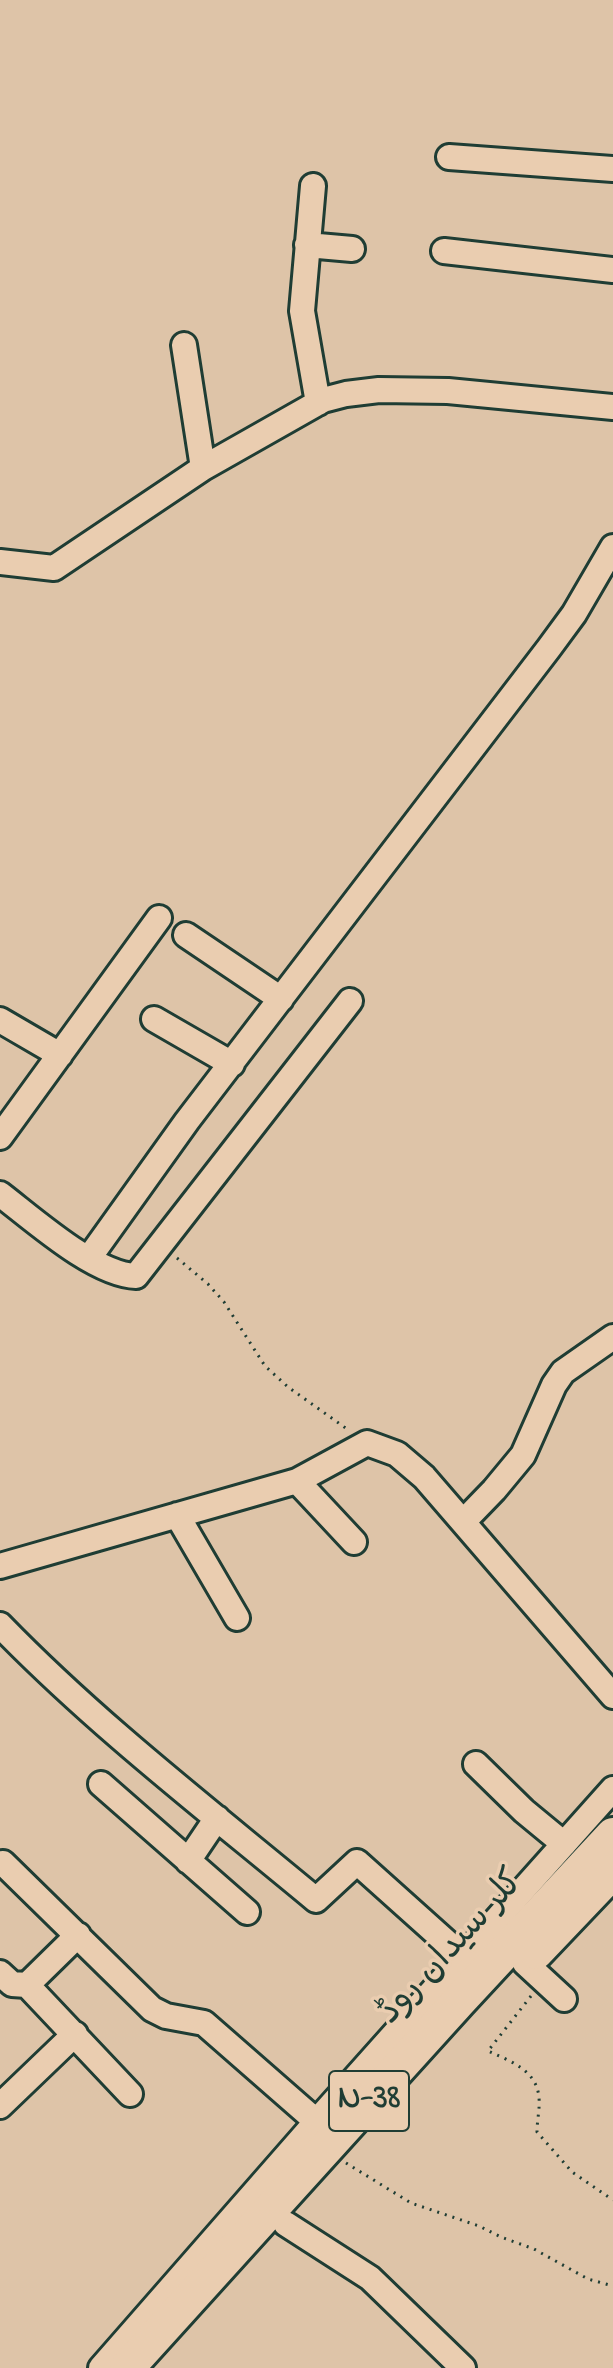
<!DOCTYPE html>
<html>
<head>
<meta charset="utf-8">
<style>
	body { margin:0 }
	canvas { display:block; background:#dec4a8 }
</style>
</head>
<body>
<canvas width="613" height="2368"></canvas>
<script>
const ctx = document.querySelector('canvas').getContext('2d');
ctx.lineJoin = 'round';
function trace(path, color, width, dash) {
  ctx.strokeStyle = color;
  ctx.lineWidth = width;
  ctx.lineCap = dash ? 'butt' : 'round';
  ctx.setLineDash(dash || []);
  ctx.stroke(path);
}
function write(font, color, halo, rows, align = 'center') {
  ctx.font = font + ' "Indie Flower","Playpen Sans Arabic",sans-serif';
  ctx.lineWidth = 7;
  ctx.setLineDash([]);
  ctx.textBaseline = 'middle';
  ctx.strokeStyle = halo;
  ctx.fillStyle = color;
  for (const [text, x, y, turn = 0] of rows) {
    ctx.save();
    ctx.translate(x, y);
    ctx.rotate((+turn || 0) * Math.PI / 180);
    ctx.textAlign = isNaN(turn) ? turn : align;
    if (halo) ctx.strokeText(text, 0, 0);
    ctx.fillText(text, 0, 0);
    ctx.restore();
  }
}
const path = new Path2D(`
	M177,1258L208,1284L224,1302L265,1366L288,1387L347,1429
	M531,1996L488,2051C510,2061 537,2070 539,2098C540,2109 537,2120 537,2132L572,2172L613,2200
	M346,2163L411,2203L479,2226L501,2237L534,2249L588,2279L613,2286`);
const minor = new Path2D(`
	M449,157L613,169
	M313,186L302,311L318,403
	M307,245L352,249
	M444,251L613,270
	M184,345L203,468
	M0,562L54,568L203,468L323,400L346,394L379,390L448,391L613,407
	M186,935L281,999
	M154,1019L232,1064
	M0,1020L60,1055
	M0,1137L159,918
	M0,1194C34,1220 95,1275 136,1276L350,1001
	M89,1258L187,1121L549,648L574,614L613,547
	M297,1481L354,1542
	M177,1515L237,1618
	M464,1521L494,1490L523,1455L554,1385L563,1372L613,1337
	M0,1566L297,1481L367,1443L397,1454L424,1477L613,1696
	M0,1625C97,1725 209,1811 316,1900L357,1862L463,1957
	M476,1764L524,1811L564,1844
	M101,1784L247,1912
	M188,1861L217,1818
	M3,1863L152,2009L166,2016L204,2023L316,2121
	M78,1935L27,1985L130,2094
	M525,1963L564,1999
	M0,1973L12,1984L27,1985
	M0,2106L75,2034
	M286,2224L370,2278L463,2368
	M101,2368L324,2113L613,1789`);
const highway = new Path2D(`
	M536,1952L613,1871
	M127,2368L459,2001L613,1835`);
const shields = [
	[369,2101,80]
];
const shieldNames = [
	["N-38",369,2101]
];
const streetNames = [
	["کلر سیداں روڈ",453,1949,-47]
];
trace(minor, '#1f3d34', 30);
trace(highway, '#1f3d34', 40);
trace(path, '#1f3d34', 3, [2, 6]);
trace(minor, '#eacdb0', 24);
trace(highway, '#eacdb0', 34);
for (const [x, y, w] of shields) {
  const box = new Path2D();
  box.roundRect(x - w / 2, y - 30, w, 60, 6);
  ctx.fillStyle = '#eacdb0';
  ctx.fill(box);
  trace(box, '#1f3d34', 2);
}
write('bold 34px', '#1f3d34', null, shieldNames);
write('36px', '#1f3d34', '#eacdb0', streetNames);
</script>
</body>
</html>
